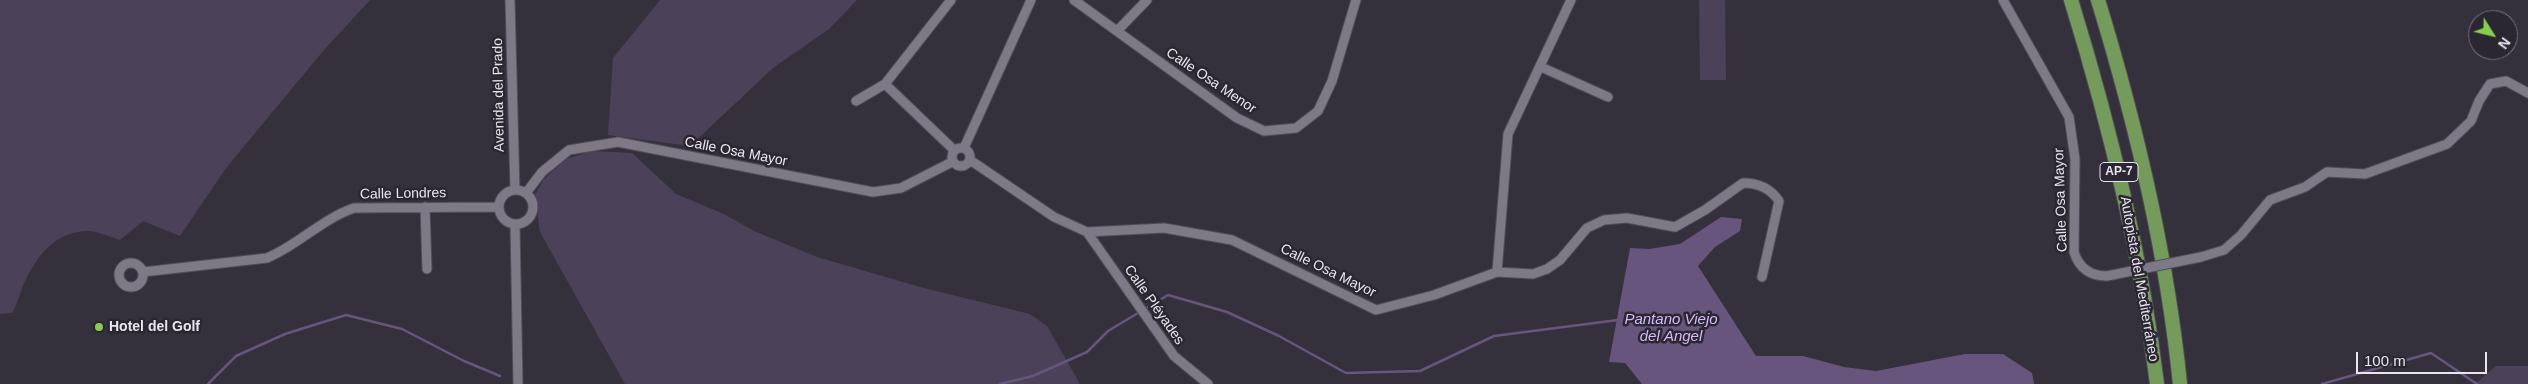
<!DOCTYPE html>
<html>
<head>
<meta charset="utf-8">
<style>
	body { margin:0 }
	#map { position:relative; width:2528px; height:384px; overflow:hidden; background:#35313c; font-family:Helvetica,sans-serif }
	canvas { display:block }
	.north { position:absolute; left:2468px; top:10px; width:50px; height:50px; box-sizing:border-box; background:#2b2732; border:1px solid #77737c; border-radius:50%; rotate:126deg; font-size:14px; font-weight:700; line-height:20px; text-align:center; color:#e8e5ec }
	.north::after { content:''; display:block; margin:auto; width:18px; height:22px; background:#85cf4d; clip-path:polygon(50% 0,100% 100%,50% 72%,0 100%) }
	.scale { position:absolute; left:2356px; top:352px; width:131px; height:22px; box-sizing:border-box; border:2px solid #e8e5ec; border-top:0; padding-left:6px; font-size:15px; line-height:18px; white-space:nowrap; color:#e8e5ec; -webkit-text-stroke:4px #2b2732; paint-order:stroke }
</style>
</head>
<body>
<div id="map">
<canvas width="2528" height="384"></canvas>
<div class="north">N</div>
<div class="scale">100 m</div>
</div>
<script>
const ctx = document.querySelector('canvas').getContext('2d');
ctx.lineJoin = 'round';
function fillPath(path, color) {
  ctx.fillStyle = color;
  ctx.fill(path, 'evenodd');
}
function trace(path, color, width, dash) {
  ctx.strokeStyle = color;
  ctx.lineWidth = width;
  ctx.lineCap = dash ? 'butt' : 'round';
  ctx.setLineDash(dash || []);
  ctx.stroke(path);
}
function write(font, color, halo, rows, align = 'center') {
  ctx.font = font + ' Helvetica,sans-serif';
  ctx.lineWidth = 5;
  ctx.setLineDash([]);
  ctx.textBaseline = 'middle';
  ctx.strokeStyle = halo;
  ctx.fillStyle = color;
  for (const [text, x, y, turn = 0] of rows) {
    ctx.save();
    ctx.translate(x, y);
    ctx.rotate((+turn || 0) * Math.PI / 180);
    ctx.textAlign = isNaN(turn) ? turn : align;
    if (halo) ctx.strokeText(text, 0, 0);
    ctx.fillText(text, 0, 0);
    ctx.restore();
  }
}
const green = new Path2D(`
	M0,0H370L324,50L226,168L180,236L143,221L120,240C110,237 96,230 86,231C54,233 38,255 25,281C20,292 18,303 12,313L0,314Z
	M660,0H857L829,29L773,68L690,146L608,135L613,58Z
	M1699,0H1725L1726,80H1700Z
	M592,151L632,153L676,194L724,214L754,231L817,257L920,287L1030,314L1047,326L1080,384H625L540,232L535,195L544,179L566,159Z
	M2496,366H2528V384H2475Z`);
const water = new Path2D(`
	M1721,217L1742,219L1740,231L1715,247L1698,266L1756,356H1803L1844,367L1876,371L1965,354H2003L2032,373L2034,384H1642L1625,363L1609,362L1630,248L1649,249L1680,244Z`);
const stream = new Path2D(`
	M208,384L236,356L285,334L346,315L402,329L464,361L500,376
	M1000,384L1033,376L1087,352L1108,331L1168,295L1227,312L1279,336L1346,373L1420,371L1494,336L1618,320
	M2322,384L2431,353L2477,384`);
const minor = new Path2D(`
	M510,0L515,190
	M1074,0L1237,118L1264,131L1296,128L1318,111L1332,81L1356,0
	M2003,0L2069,117L2075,159L2074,252C2079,268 2090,276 2107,276
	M1117,31L1147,0
	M1541,67L1608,97
	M885,84L954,150
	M856,101L885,84L951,0
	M952 157a9 9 0 1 1 18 0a9 9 0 1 1-18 0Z
	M964,148L1031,0
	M970,160L1054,217L1087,232L1164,228L1232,240L1376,310L1434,295L1497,272L1508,134L1571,0
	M499 207a17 17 0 1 1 34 0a17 17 0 1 1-34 0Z
	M526,193L542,172L569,150L618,142L873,192L901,188L952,162
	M425,207L427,269
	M515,224L518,384
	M1087,232L1174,356L1208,384
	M2201,257L2224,250L2241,235L2270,200L2305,187L2327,172L2365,174L2447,144L2471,121L2479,101L2490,84L2506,81L2528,93
	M119 275a12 12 0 1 1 24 0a12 12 0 1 1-24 0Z
	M143,272L267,258C298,245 322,219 354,208L499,207
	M1497,272L1533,274L1547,269L1560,260L1587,228L1604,220L1627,218L1675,227L1705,210L1743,183C1759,183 1771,189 1779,201L1762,277`);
const highway = new Path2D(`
	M2071,0C2110,126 2141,253 2157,384
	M2098,0C2136,124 2167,255 2180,384`);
const minorBridge = new Path2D(`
	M2107,276L2201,257`);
const markers = [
	[99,327,5,"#85cf4d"]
];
const shields = [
	[2119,172,38]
];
const shieldNames = [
	["AP-7",2119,172]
];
const streetNames = [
	["Calle Osa Menor",1211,81,34],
	["Avenida del Prado",499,95,-91],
	["Calle Osa Mayor",736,152,11],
	["Calle Londres",403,194,-1],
	["Calle Osa Mayor",2061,200,-92],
	["Calle Osa Mayor",1328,271,26],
	["Autopista del Mediterráneo",2139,279,80],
	["Calle Pléyades",1154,305,55]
];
const poiNames = [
	["Hotel del Golf",109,327]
];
const waterNames = [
	["Pantano Viejo",1671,320],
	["del Angel",1671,337]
];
fillPath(green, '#4b4159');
fillPath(water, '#67557d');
trace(stream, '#67557d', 2.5);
trace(minor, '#524e57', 11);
trace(highway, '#524e57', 16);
trace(minor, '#7e7986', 9);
trace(highway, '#749b5c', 14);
trace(minorBridge, '#524e57', 11, []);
trace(minorBridge, '#7e7986', 9);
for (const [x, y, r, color] of markers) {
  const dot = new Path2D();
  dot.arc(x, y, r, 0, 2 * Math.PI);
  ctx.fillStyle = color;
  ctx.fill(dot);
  trace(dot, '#2b2732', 2);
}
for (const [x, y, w] of shields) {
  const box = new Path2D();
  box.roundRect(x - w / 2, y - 9.5, w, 19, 4);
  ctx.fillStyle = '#2b2732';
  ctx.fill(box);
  trace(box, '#e8e5ec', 1);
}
write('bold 12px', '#e8e5ec', null, shieldNames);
write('14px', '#e8e5ec', '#2b2732', streetNames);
write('bold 14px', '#e8e5ec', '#2b2732', poiNames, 'left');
write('italic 15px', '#d6b9fc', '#2b2732', waterNames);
</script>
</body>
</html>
